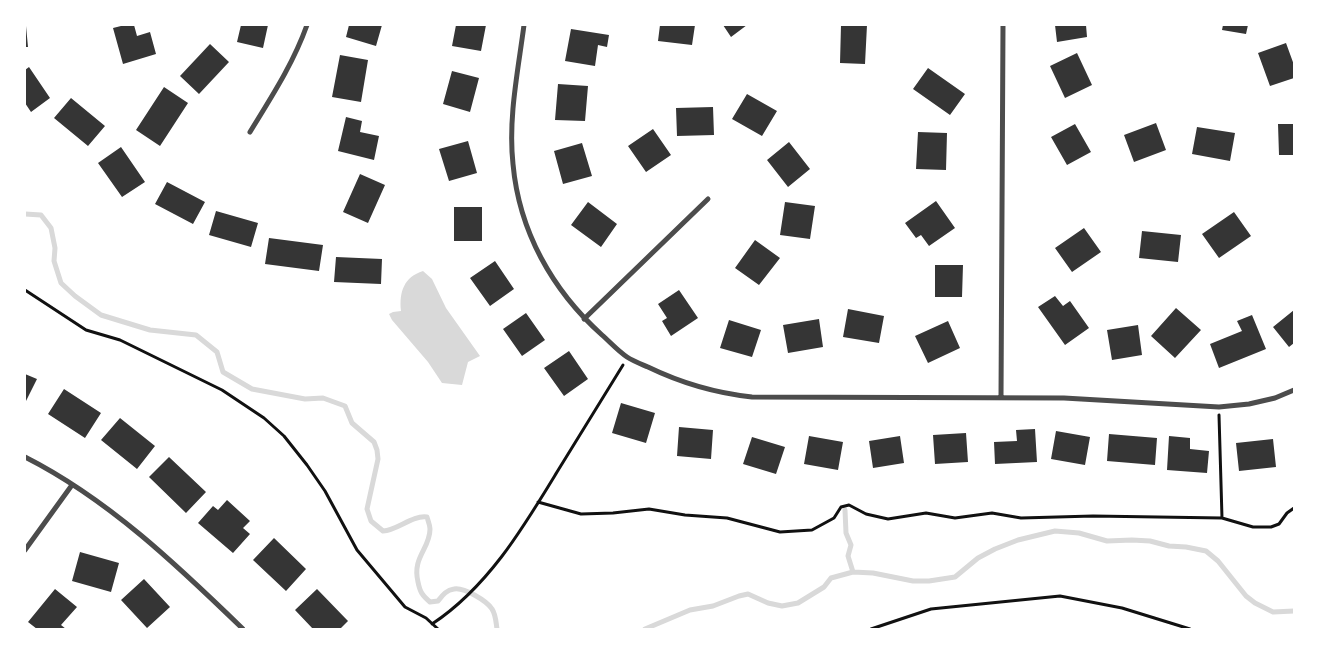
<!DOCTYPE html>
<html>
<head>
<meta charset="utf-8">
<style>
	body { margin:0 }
	#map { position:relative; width:1319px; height:654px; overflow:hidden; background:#fff; font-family:Mulish,sans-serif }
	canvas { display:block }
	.frame { position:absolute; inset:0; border:26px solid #fff; pointer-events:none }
</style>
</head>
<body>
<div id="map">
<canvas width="1319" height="654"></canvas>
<div class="frame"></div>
</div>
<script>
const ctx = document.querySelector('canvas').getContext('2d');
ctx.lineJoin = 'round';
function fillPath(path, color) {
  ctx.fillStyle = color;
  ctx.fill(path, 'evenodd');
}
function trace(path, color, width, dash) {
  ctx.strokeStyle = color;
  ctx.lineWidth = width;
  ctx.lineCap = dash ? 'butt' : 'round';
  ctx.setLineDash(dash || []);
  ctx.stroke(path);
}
const water = new Path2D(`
	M423,271L432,279L446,308L480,356L468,362L462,385L442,383L428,362L392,320L389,314L393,312L401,311C399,292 404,277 423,271Z`);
const stream = new Path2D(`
	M25,214L41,215L51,228L55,248L54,261L61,283L75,296L101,315L150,330L196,335L217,352L223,372L252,389L305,399L323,398L345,406L352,423L374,442L377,450L378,459L367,509L371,521L383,531C398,530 412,515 427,517C428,521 430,525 430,529C430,549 412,557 418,582C420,592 422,595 430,602L438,601C442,596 446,590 454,589C464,587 487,601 492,609C496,615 496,623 497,629
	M845,510L846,533L851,545L848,556L853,572
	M645,629L690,610L713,606L739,596L748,594L768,603L782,606L798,603L824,587L831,578L853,572L873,573L913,581H929L955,577L978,558L995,549L1018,540L1055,531L1079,533L1107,541L1132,540L1150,541L1169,546L1186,547L1206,551L1218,561L1246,596L1255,603L1273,612L1294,611`);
const building = new Path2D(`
	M125,25H134L137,36L150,32L156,54L123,64L113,28Z
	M241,25H268L263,48L237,42Z
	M349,25H382L376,46L346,37Z
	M456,25H486L481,51L452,46Z
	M660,25H695L692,45L658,41Z
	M723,25H747L731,37Z
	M841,25H867L865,64L840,63Z
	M1055,25H1086L1087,37L1057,42Z
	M1223,25H1248L1246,34L1222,30Z
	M25,26H26L28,47H25Z
	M571,29L609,35L607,47L598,45L595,66L565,61Z
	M1286,43L1294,65V78L1270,86L1258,53Z
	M210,44L229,62L199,94L180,76Z
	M1077,53L1092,85L1065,98L1050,66Z
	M340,55L368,60L361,102L332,97Z
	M29,67L50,98L31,112L25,103V70Z
	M928,68L965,94L950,115L913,89Z
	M452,71L479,78L470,112L443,104Z
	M558,84L588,86L585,121L555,120Z
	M164,87L188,103L160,146L136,130Z
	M747,94L777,111L762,136L732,119Z
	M71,98L105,126L88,146L54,118Z
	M713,107L714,135L677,136L676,108Z
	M346,117L362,121L360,132L379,136L374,160L338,151Z
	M1156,123L1166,150L1134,162L1124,135Z
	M1075,124L1091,152L1067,165L1051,137Z
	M1278,124H1294V155H1279Z
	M1197,127L1235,133L1230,161L1192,154Z
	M653,129L671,155L646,172L628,146Z
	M918,132L947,133L946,170L916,169Z
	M468,141L477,173L449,181L439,149Z
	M789,142L810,169L788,187L767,160Z
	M582,143L592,176L563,184L554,151Z
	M121,147L145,182L122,197L98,163Z
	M360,174L385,185L368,223L343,212Z
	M167,182L205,202L193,224L155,204Z
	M936,201L955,228L929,246L921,235L916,238L905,223Z
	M588,202L617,224L601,247L571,225Z
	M785,202L815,206L810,239L780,235Z
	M454,207H482V241H454Z
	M216,211L258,223L251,247L209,235Z
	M1234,212L1251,236L1219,258L1202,234Z
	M1084,228L1101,252L1072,272L1055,248Z
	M1142,231L1181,235L1178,262L1139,258Z
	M269,238L323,245L319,271L265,264Z
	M755,240L780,258L759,285L735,268Z
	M336,257L382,259L381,284L334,282Z
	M495,261L514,289L490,306L470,278Z
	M935,265H963L962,297H935Z
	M679,290L698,318L671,336L662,321L667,318L658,304Z
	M1055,296L1063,306L1070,301L1089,328L1065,345L1038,307Z
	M1176,308L1201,330L1175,358L1151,336Z
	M848,309L884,316L879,343L843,337Z
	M1294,310V343L1289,347L1273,327Z
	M526,313L545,340L522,356L503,329Z
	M1252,315L1266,349L1219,368L1210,344L1242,331L1237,321Z
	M819,319L823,347L788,353L783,325Z
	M729,320L761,330L752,357L720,348Z
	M948,321L960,348L928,363L915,336Z
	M1138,325L1142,355L1112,360L1107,330Z
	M569,351L588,379L564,396L544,368Z
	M25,374L37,379L25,403Z
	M64,389L101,413L85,438L48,414Z
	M621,403L655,413L646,443L612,433Z
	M120,418L155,446L137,469L101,440Z
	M679,427L713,430L711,459L677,456Z
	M1035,429L1037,462L995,464L994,442L1017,441L1016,430Z
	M1056,431L1090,437L1085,465L1051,459Z
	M966,433L968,462L935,464L933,435Z
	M1109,434L1157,438L1155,465L1107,461Z
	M809,436L843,442L838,470L804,464Z
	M900,436L904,463L873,468L869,441Z
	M1169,436L1190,438V449L1209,451L1207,473L1167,470Z
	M752,437L785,447L776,474L743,464Z
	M1273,439L1276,467L1239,471L1236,443Z
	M169,457L206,492L186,513L149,477Z
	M227,500L250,521L243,528L250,534L233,553L198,523L213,506L218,510Z
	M274,538L306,569L286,591L253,560Z
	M80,552L119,563L111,592L72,581Z
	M144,579L170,607L147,628L121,600Z
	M55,589L77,607L61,625L66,629H37L28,622Z
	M317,589L348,621L340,629H313L295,610Z`);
const path = new Path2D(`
	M25,290L86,330L120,340L222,390L264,418L284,436L307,465L325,491L357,550L405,607L426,618L438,629
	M1219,415L1222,518
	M538,502L581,514L613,513L649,509L685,515L727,518L780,532L812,530L834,518L841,507L849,505L866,514L888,519L926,513L955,518L992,513L1021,518L1093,516L1222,518L1253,527H1271L1279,524L1287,513L1294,508
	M432,624C488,587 523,528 557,472C579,436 601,401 623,365
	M871,629L931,609L1060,596L1122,608L1190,629`);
const minor = new Path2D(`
	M524,25C518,71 508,118 513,164C519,231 552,290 602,335C610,342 618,351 627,357C633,361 641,364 648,367C681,383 715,393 752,397L1064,398L1219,407L1249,404L1275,398L1294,390
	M250,132C272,96 293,64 307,25
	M584,319L708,199
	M1001,397L1003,25
	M25,457C108,499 177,565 243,629
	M25,550L72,485`);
fillPath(water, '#d9d9d9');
trace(stream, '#d9d9d9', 5);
fillPath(building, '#353535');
trace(path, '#111', 3);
trace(minor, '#4c4c4c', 5);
</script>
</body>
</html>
